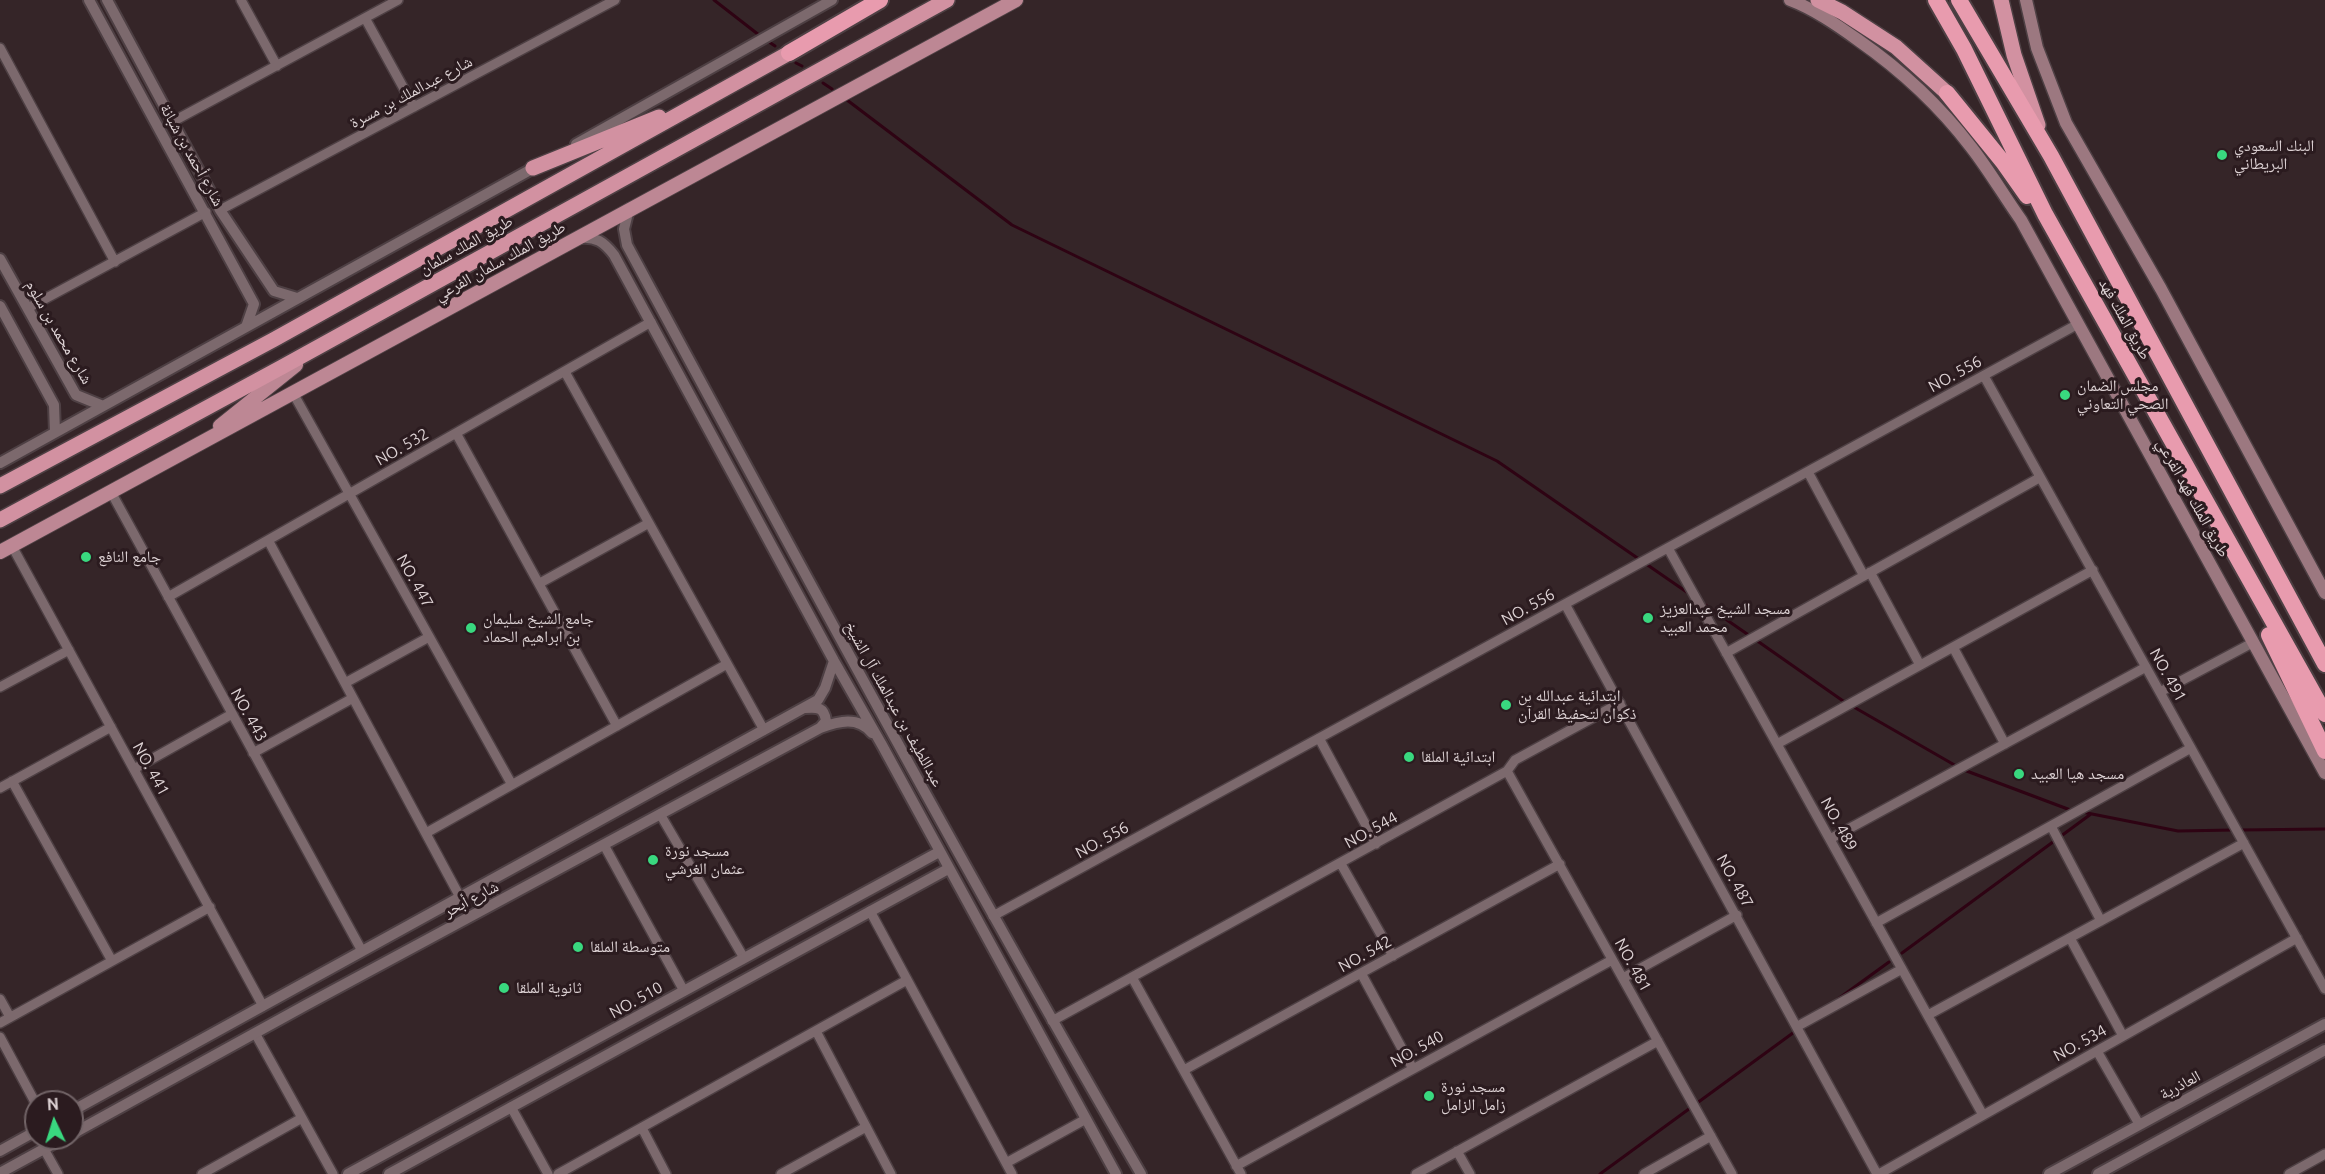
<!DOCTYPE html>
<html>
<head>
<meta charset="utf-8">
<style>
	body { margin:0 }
	#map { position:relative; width:2325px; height:1174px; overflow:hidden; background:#352528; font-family:Ubuntu,sans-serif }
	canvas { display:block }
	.north { position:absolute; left:24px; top:1090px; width:60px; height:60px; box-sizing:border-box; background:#2b1b1f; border:2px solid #726467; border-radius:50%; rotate:356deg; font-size:16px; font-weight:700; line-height:24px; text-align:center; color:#ddd2d4 }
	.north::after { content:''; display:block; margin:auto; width:21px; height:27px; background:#39d87f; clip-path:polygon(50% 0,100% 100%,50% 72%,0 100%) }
</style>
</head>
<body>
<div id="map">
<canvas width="2325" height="1174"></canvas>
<div class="north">N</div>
</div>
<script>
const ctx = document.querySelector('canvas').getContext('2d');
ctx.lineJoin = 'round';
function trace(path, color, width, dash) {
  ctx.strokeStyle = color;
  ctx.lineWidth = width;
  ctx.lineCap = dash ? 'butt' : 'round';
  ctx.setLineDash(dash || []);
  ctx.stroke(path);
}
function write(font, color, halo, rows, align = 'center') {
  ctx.font = font + ' Ubuntu,"Noto Naskh Arabic",sans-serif';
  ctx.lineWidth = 6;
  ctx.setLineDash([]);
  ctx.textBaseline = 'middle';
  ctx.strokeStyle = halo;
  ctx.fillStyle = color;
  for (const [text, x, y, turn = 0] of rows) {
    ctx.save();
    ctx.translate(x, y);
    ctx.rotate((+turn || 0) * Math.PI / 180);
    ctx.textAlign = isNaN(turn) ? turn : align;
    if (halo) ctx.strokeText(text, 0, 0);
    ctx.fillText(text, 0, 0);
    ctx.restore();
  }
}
const stream = new Path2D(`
	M714,0L759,35
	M769,42L775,46
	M796,63L802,66
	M823,83L832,89
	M847,100L1012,225L1497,461L1691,595
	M1701,602L1750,636
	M1756,640L1846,703
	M1852,706L1958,767
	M1964,770L2073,811
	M2082,812L2178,831L2233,830
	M2240,830L2325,829
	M1902,953L2091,814
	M1838,999L1889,962
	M1600,1174L1797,1030`);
const minor = new Path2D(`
	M241,0L277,66
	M365,18L414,107
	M0,48L115,262
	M172,122L398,0
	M220,210L615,0
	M28,308L206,212
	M565,372L764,730
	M1984,376L2325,989
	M293,393L511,783
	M456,433L617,726
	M1808,472L1864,576
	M111,492L362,951
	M268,540L460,897
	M12,546L263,1006
	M1668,548L1983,1115
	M1870,572L1920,665
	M540,583L649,523
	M168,597L651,322
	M1565,604L1877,1174
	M1953,647L2005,744
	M1726,653L2039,478
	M345,683L429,637
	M0,687L69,650
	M2160,692L2254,642
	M1319,738L1376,844
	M1777,744L2093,570
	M253,753L353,698
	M134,769L232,714
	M1507,771L1732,1174
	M12,781L112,961
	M0,788L111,727
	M660,814L744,958
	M2051,826L2101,921
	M426,833L727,664
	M1830,839L2146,667
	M604,845L684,991
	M1341,864L1393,956
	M870,911L1012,1174
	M993,916L2078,324
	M1876,923L2191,748
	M2070,938L2123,1036
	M1361,973L1413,1069
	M1623,978L1737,915
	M1133,979L1241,1174
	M0,999L10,1017
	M1928,1015L2244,843
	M1052,1021L1507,771L1515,760L1620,703
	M0,1023L210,907
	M1798,1026L1902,969
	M816,1031L891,1174
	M255,1033L333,1174
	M0,1037L36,1104
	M2097,1051L2139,1124
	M1184,1070L1560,864
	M511,1107L548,1174
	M642,1128L666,1174
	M44,1149L58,1174
	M1457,1151L1470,1174
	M1006,1163L1086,1119
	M1236,1166L1612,960
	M202,1174L302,1118
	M558,1174L907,980
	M781,1174L866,1127
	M1416,1174L1658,1041
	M1644,1174L1711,1136
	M1879,1174L2297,938
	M2289,1174L2325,1154`);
const tertiary = new Path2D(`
	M89,0L254,304L246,327
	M107,0L220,210L274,291L297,298
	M576,144L832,0
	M629,209L624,229L627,245C795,556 963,868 1141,1174
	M579,238C596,236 604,242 614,255L834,661L882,745L1116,1174
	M0,259L76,395L103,406
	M0,306L54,405L55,432
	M0,463L539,165
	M805,708C818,707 824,707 826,721L820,728
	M72,1111L818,700L825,688L834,661
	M72,1134L306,1005L820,728C839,721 858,716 872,733
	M0,1151L36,1131
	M0,1173L64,1138
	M348,1174L939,852
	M389,1174L948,869
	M2049,1174L2325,1024
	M2098,1174L2325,1050`);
const secondary = new Path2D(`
	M1790,0C1814,9 1837,25 1858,40C1901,70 1939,105 1971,147C1989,170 2004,196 2021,220L2325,773
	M2026,0L2037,48L2066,123L2161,289L2325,593`);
const primary = new Path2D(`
	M220,426L296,365
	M0,552L1016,0`);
const trunk = new Path2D(`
	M1818,0L1842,12L1896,47L1947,93
	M2001,0L2014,55L2038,125
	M533,168L659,117
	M0,486L273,340L798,48
	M0,520L282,367L947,0`);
const motorway = new Path2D(`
	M1936,0L1964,49L2045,214L2325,714
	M1959,0L2051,156L2325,664
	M789,53L880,0
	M1947,93L2003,162L2027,196
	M2269,635L2325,751`);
const markers = [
	[2222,155,6,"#39d87f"],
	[2065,395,6,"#39d87f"],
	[86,557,6,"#39d87f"],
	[1648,618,6,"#39d87f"],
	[471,628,6,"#39d87f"],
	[1506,705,6,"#39d87f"],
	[1409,757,6,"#39d87f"],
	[2019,774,6,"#39d87f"],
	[653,860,6,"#39d87f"],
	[578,947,6,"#39d87f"],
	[504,988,6,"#39d87f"],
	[1429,1096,6,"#39d87f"]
];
const streetNames = [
	["شارع عبدالملك بن مسرة",411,92,-28],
	["شارع أحمد بن شبانة",192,155,61],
	["طريق الملك سلمان",466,245,-29],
	["طريق الملك سلمان الفرعي",500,261,-29],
	["طريق الملك فهد",2125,319,61],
	["شارع محمد بن سلوم",59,332,60],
	["NO. 556",1955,374,-29],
	["NO. 532",402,447,-30],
	["طريق الملك فهد الفرعي",2193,498,61],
	["NO. 447",415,581,61],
	["NO. 556",1528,607,-29],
	["NO. 491",2168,675,61],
	["عبداللطيف بن عبدالملك آل الشيخ",894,704,61],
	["NO. 443",249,715,61],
	["NO. 441",151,769,61],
	["NO. 489",1839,824,61],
	["NO. 544",1371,830,-29],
	["NO. 556",1102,840,-29],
	["NO. 487",1735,881,61],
	["شارع أبحر",471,899,-28],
	["NO. 542",1365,954,-29],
	["NO. 481",1633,965,61],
	["NO. 510",636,1000,-29],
	["NO. 534",2080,1043,-29],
	["NO. 540",1417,1049,-29],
	["العاذرية",2180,1085,-28]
];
const poiNames = [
	["البنك السعودي",2234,146],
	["البريطاني",2234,164],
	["مجلس الضمان",2077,386],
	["الصحي التعاوني",2077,404],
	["جامع النافع",98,557],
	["مسجد الشيخ عبدالعزيز",1660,609],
	["محمد العبيد",1660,627],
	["جامع الشيخ سليمان",483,619],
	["بن ابراهيم الحماد",483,637],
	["ابتدائية عبدالله بن",1518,696],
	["ذكوان لتحفيظ القرآن",1518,714],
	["ابتدائية الملقا",1421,757],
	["مسجد هيا العبيد",2031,774],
	["مسجد نورة",665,851],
	["عثمان الغرشي",665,869],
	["متوسطة الملقا",590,947],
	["ثانوية الملقا",516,988],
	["مسجد نورة",1441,1087],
	["زامل الزامل",1441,1105]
];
trace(stream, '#2e0313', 3);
trace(minor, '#4e4044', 12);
trace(tertiary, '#4e4044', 14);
trace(secondary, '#4e4044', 15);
trace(primary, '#4e4044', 16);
trace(trunk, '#4e4044', 18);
trace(motorway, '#4e4044', 20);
trace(minor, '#7c696d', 9);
trace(tertiary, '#7c696d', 10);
trace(secondary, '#9c7880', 12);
trace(primary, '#bd8794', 14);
trace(trunk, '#d291a1', 15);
trace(motorway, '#e89bae', 16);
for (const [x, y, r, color] of markers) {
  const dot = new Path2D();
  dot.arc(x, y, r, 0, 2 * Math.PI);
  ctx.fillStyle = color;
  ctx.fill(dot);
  trace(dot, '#2b1b1f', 2);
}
write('16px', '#ddd2d4', '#2b1b1f', streetNames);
write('16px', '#ddd2d4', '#2b1b1f', poiNames, 'left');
</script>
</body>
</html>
